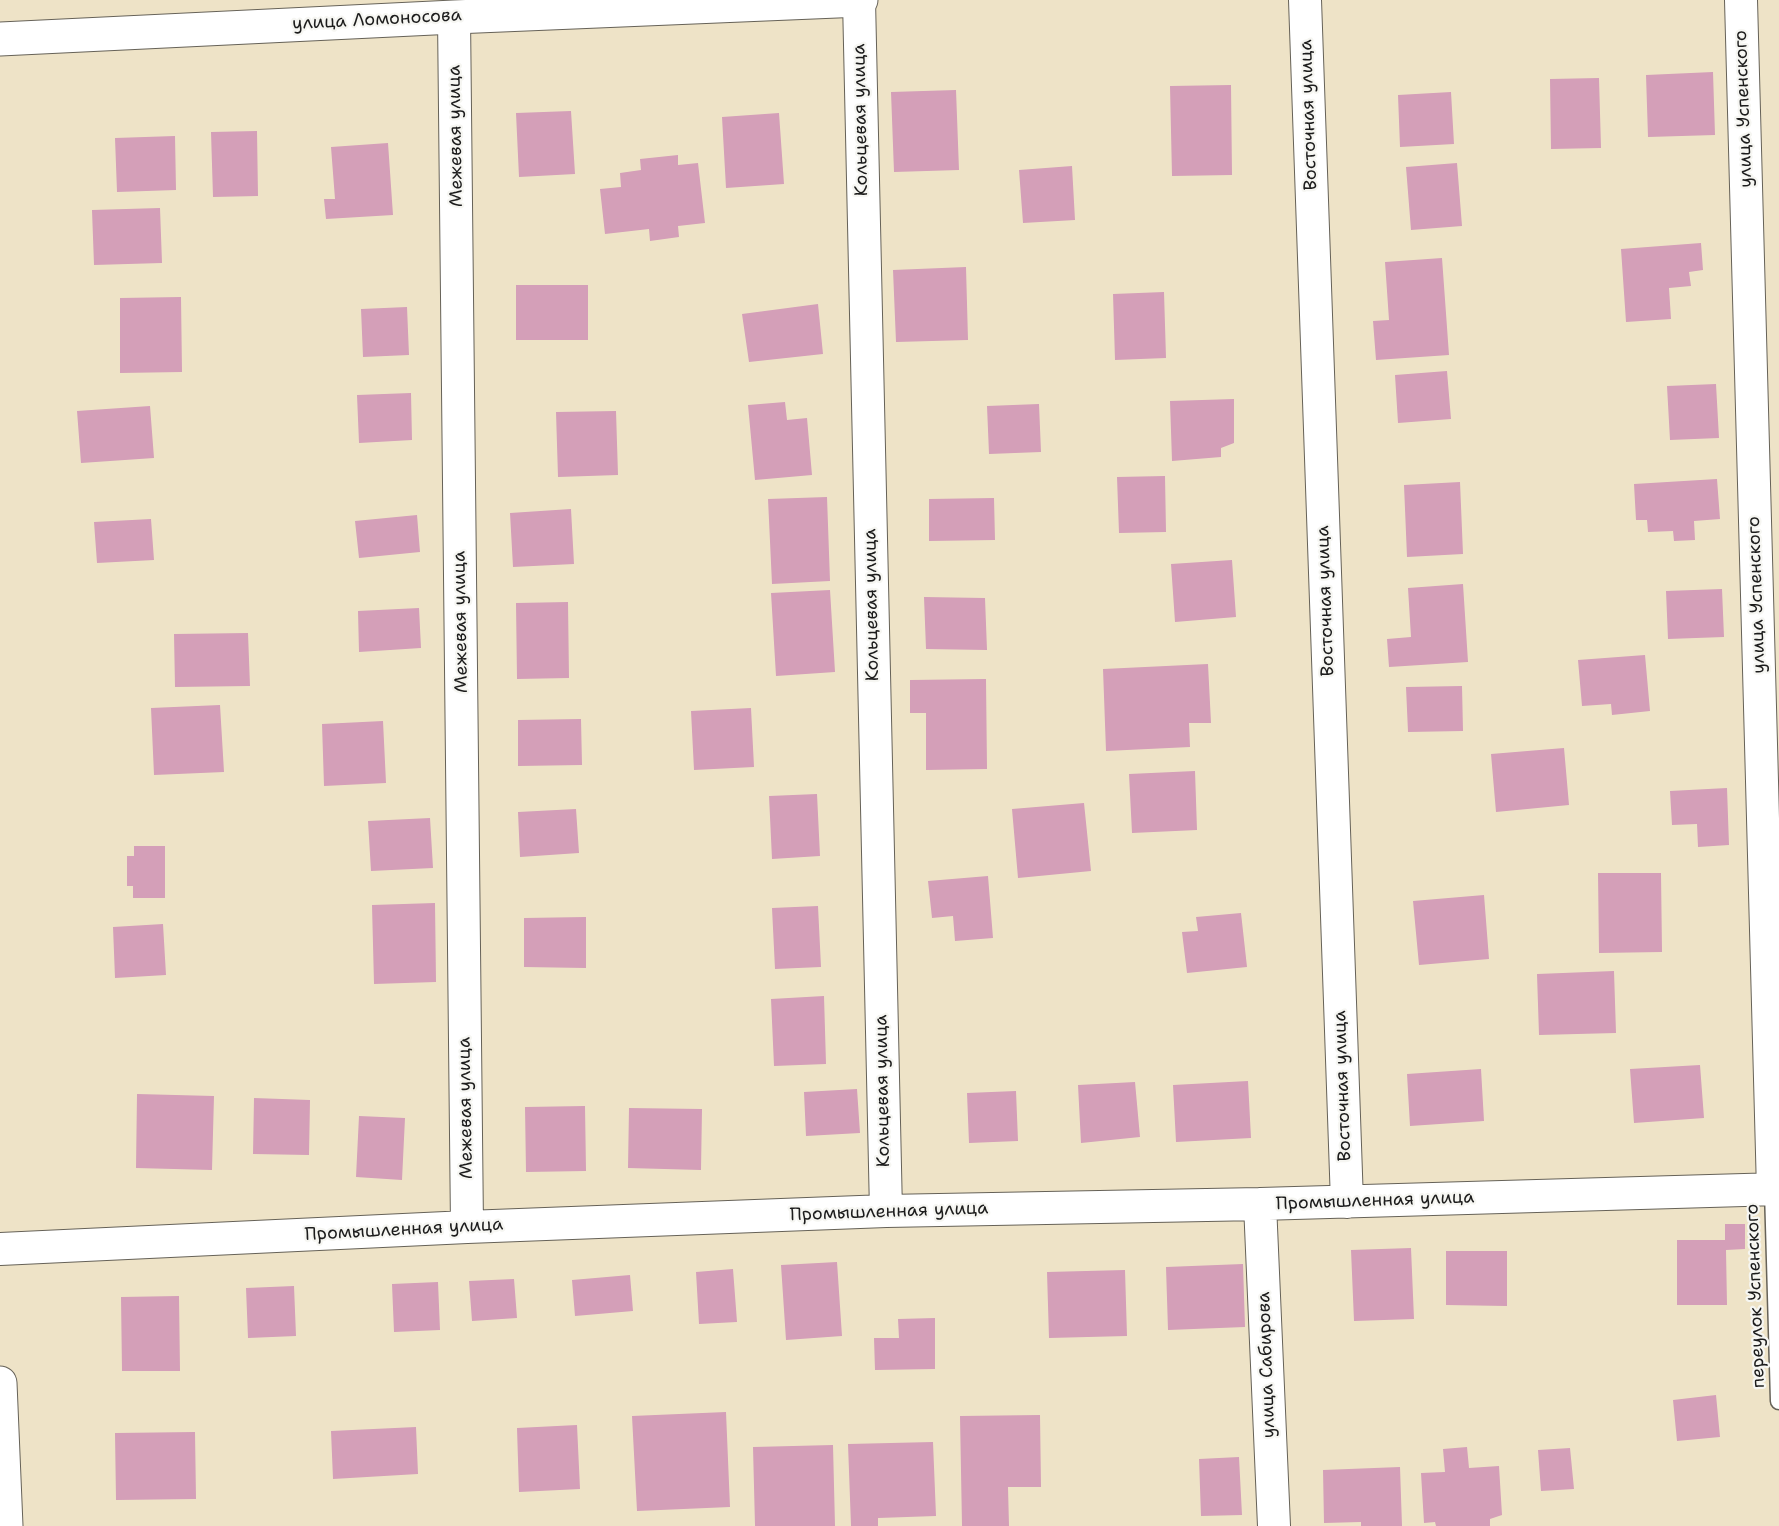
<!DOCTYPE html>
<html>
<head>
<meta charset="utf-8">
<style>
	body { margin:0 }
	canvas { display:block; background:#eee3c7 }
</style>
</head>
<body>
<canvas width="1779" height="1526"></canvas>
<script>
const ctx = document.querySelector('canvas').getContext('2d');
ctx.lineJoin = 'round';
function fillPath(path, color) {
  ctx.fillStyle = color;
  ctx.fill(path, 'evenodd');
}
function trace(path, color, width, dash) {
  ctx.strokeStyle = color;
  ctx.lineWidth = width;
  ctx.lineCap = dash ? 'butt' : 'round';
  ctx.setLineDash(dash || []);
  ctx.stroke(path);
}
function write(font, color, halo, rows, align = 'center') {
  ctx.font = font + ' "Shantell Sans",sans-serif';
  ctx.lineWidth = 4.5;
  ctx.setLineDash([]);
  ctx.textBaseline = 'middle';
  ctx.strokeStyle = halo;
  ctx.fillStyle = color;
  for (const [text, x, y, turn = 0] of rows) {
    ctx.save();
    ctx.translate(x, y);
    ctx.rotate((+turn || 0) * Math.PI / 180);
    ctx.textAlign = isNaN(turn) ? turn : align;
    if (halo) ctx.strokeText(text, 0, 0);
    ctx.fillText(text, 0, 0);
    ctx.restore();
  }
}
const building = new Path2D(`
	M1713,72L1715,135L1648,137L1646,75Z
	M1599,78L1601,148L1551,149L1550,79Z
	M1231,85L1232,175L1172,176L1170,86Z
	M956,90L959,170L894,172L891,92Z
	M1451,92L1454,144L1400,147L1398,95Z
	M571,111L575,174L519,177L516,113Z
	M779,113L784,184L726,188L722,117Z
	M257,131L258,196L213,197L211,132Z
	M175,136L176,190L117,192L115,138Z
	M388,143L393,215L326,219L324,199H335L331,147Z
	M678,155V165L698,163L705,223L678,226L679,237L650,241L649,229L605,234L600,189L621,187L620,173L641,170L640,159Z
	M1457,163L1462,226L1411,230L1406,167Z
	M1072,166L1075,220L1023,223L1019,170Z
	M160,208L162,263L94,265L92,210Z
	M1701,243L1703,270L1689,272L1691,286L1669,288L1671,319L1626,322L1621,249Z
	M1442,258L1449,355L1376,360L1373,321L1389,320L1385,262Z
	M966,267L968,340L896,342L893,270Z
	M516,285H588V340H516Z
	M1164,292L1166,358L1115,360L1113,294Z
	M181,297L182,372L120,373V298Z
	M818,304L823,354L749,362L742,314Z
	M407,307L409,355L363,357L361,309Z
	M1447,371L1451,419L1398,423L1395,375Z
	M1716,384L1719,438L1670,440L1667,386Z
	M411,393L412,440L359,443L357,395Z
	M1234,399V443L1221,448V457L1172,461L1170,401Z
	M785,402L787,420L807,418L812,475L755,480L748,405Z
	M1039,404L1041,452L989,454L987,406Z
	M150,406L154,458L81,463L77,411Z
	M616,411L618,475L558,477L556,412Z
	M1165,476L1166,532L1119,533L1117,477Z
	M1717,479L1720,519L1694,521L1695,540L1674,541L1673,531L1648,532L1647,520H1636L1634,484Z
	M1460,482L1463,554L1407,557L1404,485Z
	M827,497L830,581L772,584L768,499Z
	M994,498L995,540L929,541V499Z
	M571,509L574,564L513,567L510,513Z
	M417,515L420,552L359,558L355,521Z
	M151,519L154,560L97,563L94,522Z
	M1232,560L1236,617L1175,622L1171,564Z
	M1463,584L1468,662L1389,667L1387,639L1411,637L1408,588Z
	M1722,589L1724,637L1668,639L1666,591Z
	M830,590L835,672L776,676L771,593Z
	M924,597L985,598L987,650L926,649Z
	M568,602L569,678L517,679L516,603Z
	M419,608L421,648L359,652L358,611Z
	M248,633L250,686L175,687L174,634Z
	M1645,655L1650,711L1612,715L1611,704L1582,706L1578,660Z
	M1208,664L1211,723H1189L1190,747L1106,751L1103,669Z
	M986,679L987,769L926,770V713H910V680Z
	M1462,686L1463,731L1408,732L1406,687Z
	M220,705L224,772L154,775L151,708Z
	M751,708L754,767L694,770L691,711Z
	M581,719L582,765L518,766V720Z
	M383,721L386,783L324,786L322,724Z
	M1564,748L1569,805L1496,812L1491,754Z
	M1195,771L1197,830L1132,833L1129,774Z
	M1727,788L1729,845L1698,847L1697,824L1672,825L1670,791Z
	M817,794L820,856L772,859L769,796Z
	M1084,803L1091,871L1018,878L1012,809Z
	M576,809L579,853L520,857L518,812Z
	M430,818L433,868L371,871L368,821Z
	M134,846H165V898H133V886H127V856H134Z
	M1598,873H1661L1662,952L1599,953Z
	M988,876L993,938L955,941L953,916L932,918L928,881Z
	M1484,895L1489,959L1419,965L1413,901Z
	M435,903L436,982L374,984L372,905Z
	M818,906L821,967L775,969L772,908Z
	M1241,913L1247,967L1187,973L1182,932L1198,931L1196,917Z
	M586,917V968L524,967V918Z
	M163,924L166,975L115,978L113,927Z
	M1614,971L1616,1033L1539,1035L1537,974Z
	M824,996L826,1064L774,1066L771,999Z
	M1700,1065L1704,1118L1634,1123L1630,1069Z
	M1481,1069L1484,1121L1410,1126L1407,1074Z
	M1248,1081L1251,1138L1176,1142L1173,1085Z
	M1135,1082L1140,1137L1081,1143L1078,1085Z
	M857,1089L860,1133L806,1136L804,1092Z
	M1016,1091L1018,1141L969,1143L967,1093Z
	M137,1094L214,1096L212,1170L136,1168Z
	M254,1098L310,1100L309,1155L253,1154Z
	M585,1106L586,1171L526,1172L525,1107Z
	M629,1108L702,1109L701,1170L628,1168Z
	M359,1116L405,1118L402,1180L356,1177Z
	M1725,1224H1745V1249L1726,1250L1727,1305H1677V1240H1725Z
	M1411,1248L1414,1319L1354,1321L1351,1250Z
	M1446,1251H1507V1306L1446,1305Z
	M837,1262L842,1336L786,1340L781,1265Z
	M1243,1264L1245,1327L1168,1330L1166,1267Z
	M733,1269L737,1322L699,1324L696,1272Z
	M1125,1270L1127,1336L1049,1338L1047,1272Z
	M630,1275L633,1311L575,1316L572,1280Z
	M514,1279L517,1318L472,1321L469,1281Z
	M438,1282L440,1330L394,1332L392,1284Z
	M294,1286L296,1336L248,1338L246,1288Z
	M179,1296L180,1371H122L121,1297Z
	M935,1318V1369L875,1370L874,1338H899L898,1319Z
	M1716,1395L1720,1437L1677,1441L1673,1400Z
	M726,1412L730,1507L637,1511L632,1416Z
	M1040,1415L1041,1487H1008L1009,1526H962L960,1416Z
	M577,1425L580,1489L519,1492L517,1428Z
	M416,1427L418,1474L333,1479L331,1431Z
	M195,1432L196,1499L116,1500L115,1433Z
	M933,1442L936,1516L878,1518V1526H851L848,1444Z
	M833,1445L835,1526H755L753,1447Z
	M1467,1447L1469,1468L1499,1466L1502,1515L1490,1519V1526H1436L1435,1522L1424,1523L1421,1473L1445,1472L1443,1449Z
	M1570,1448L1574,1489L1541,1491L1538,1450Z
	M1239,1457L1242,1515L1201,1516L1199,1459Z
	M1400,1467L1402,1526H1361V1522L1324,1523L1323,1470Z`);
const service = new Path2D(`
	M1773,1190L1779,1401`);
const minor = new Path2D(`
	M859,0L886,1211
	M1305,0L1347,1202
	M1741,0L1773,1190
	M454,17L467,1227
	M1260,1204L1274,1526
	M0,1249L467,1227L886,1211L1260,1204L1779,1189`);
const tertiary = new Path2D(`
	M0,39L454,17L861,0
	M0,1383L6,1526`);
const streetNames = [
	["улица Ломоносова",377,20,-3],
	["улица Успенского",1744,109,-92],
	["Восточная улица",1309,115,-92],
	["Кольцевая улица",861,120,-91],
	["Межевая улица",456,136,-91],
	["улица Успенского",1757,595,-92],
	["Восточная улица",1326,601,-92],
	["Кольцевая улица",872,605,-91],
	["Межевая улица",461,622,-91],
	["Восточная улица",1343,1086,-92],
	["Кольцевая улица",883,1091,-91],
	["Межевая улица",466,1108,-91],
	["Промышленная улица",1375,1201,-2],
	["Промышленная улица",889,1212,-2],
	["Промышленная улица",404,1230,-3],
	["переулок Успенского",1756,1296,-92],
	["улица Сабирова",1267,1365,-92]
];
fillPath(building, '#d49fb8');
trace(service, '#666258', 19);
trace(minor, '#666258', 34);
trace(tertiary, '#666258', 35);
trace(service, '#fff', 16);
trace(minor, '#fff', 32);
trace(tertiary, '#fff', 33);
write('18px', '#1c1c1c', '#f6f6f2', streetNames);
</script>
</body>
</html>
